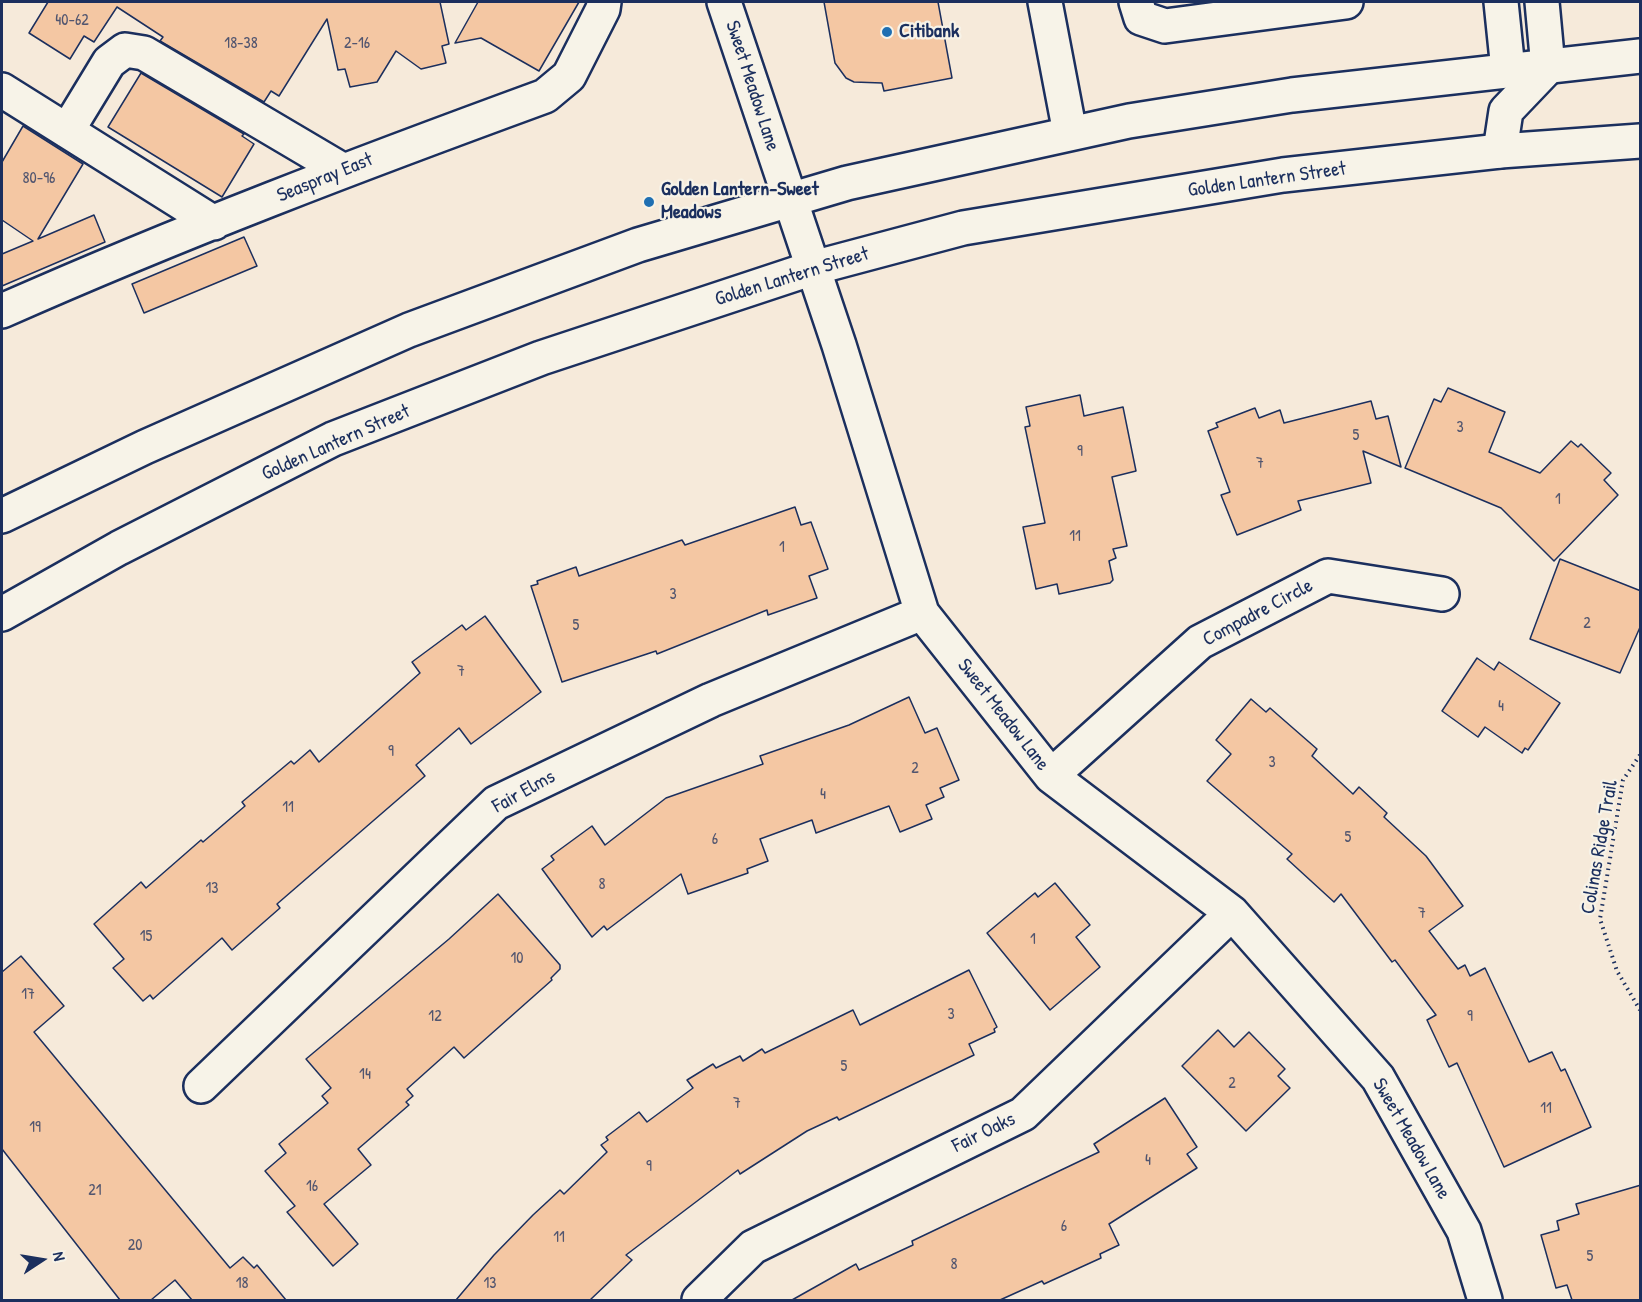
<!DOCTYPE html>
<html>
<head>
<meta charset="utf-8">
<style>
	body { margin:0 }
	#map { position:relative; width:1642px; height:1302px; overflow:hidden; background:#f6eada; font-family:"Patrick Hand",sans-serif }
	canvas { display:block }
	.frame { position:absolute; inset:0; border:3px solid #1b2f5e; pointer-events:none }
	.north { position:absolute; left:12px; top:1230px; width:60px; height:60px; -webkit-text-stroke:4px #f7f3e8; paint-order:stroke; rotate:78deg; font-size:16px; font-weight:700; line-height:24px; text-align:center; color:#1b2f5e }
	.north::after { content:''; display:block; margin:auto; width:21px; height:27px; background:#1b2f5e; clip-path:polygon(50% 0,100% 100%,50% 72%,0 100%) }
</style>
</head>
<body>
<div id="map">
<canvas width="1642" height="1302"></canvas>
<div class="frame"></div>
<div class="north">N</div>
</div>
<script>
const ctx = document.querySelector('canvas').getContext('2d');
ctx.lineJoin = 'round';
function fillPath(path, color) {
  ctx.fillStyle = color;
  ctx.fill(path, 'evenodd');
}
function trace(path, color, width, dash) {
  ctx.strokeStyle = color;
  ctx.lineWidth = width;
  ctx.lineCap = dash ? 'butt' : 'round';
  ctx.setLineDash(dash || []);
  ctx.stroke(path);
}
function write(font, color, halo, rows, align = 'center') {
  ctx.font = font + ' "Patrick Hand",sans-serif';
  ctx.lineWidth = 4.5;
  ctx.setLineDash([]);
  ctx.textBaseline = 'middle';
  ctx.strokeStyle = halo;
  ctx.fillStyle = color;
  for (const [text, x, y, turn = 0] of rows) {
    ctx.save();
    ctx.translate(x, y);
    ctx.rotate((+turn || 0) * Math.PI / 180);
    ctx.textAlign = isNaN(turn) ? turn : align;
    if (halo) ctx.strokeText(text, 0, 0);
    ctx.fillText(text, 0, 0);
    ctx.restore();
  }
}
const building = new Path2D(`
	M48,2H440L449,44L442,46L446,63L421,69L396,51L377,82L350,87L345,69L338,70L327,19L279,96L271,91L264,102L160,41L163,37L117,7L94,42L84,36L70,59L29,33Z
	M478,2H579L539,71L481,38L455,43Z
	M824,2H938L952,78L884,91L882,83L854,82L846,78L835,63Z
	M141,73L244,134L242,136L254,144L222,197L108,127Z
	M23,126L83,164L38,239L94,215L105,242L2,286V254L33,241L2,220V162Z
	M244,237L257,266L144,313L132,284Z
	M1448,388L1505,412L1489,452L1540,473L1571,441L1578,447L1581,444L1611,473L1604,480L1618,495L1554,561L1501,508L1405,468L1434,399L1441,402Z
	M1080,395L1084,416L1123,407L1136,471L1112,477L1127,546L1113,549L1116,558L1109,561L1113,580L1110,583L1059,594L1057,584L1036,589L1023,527L1045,523L1025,427L1030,426L1026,407Z
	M1371,401L1376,419L1388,416L1401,467L1363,451L1371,483L1298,501L1301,510L1237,535L1221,495L1230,492L1208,431L1218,427L1216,423L1255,408L1259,418L1280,410L1284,423Z
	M795,507L801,525L811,522L828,569L809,576L817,598L768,615L767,610L657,654L656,651L562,682L531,586L538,584L537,581L576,567L579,576L682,540L685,545Z
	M1560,559L1641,591V625L1620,673L1530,639Z
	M485,616L541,692L471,744L459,728L416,765L425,776L277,904L280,908L232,950L222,938L153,999L150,995L143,1001L113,968L124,959L94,924L141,882L146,888L201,840L203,842L245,806L242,802L291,761L294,764L310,750L319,762L420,673L412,662L462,625L466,630Z
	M1477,658L1494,670L1499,662L1560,703L1528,750L1525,748L1522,753L1485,727L1478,737L1442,711Z
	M909,697L925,733L937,728L959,780L940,788L944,797L926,805L932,819L900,832L889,806L816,833L812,820L760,839L768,861L747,869L748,873L688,894L681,874L607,930L604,926L592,937L542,869L554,860L551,856L592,826L605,845L666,798L763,764L760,756L849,725Z
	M1251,699L1266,712L1270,708L1317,749L1312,756L1353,794L1359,787L1387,813L1384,817L1426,856L1463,906L1429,931L1458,969L1465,965L1470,976L1485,968L1529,1062L1552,1052L1561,1071L1565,1069L1591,1127L1504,1167L1457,1063L1449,1067L1427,1020L1436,1015L1395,960L1392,962L1341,894L1334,902L1287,859L1292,854L1207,781L1231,754L1216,740Z
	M1055,883L1090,925L1076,937L1100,967L1050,1010L987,933L1035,893L1038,897Z
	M498,894L560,965V969L551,978L552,980L464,1058L454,1047L407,1089L413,1096L406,1102L409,1105L358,1149L371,1165L324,1204L358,1244L333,1266L287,1212L295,1206L265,1171L286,1153L279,1144L328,1103L322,1096L331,1088L306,1059L449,939Z
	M21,956L64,1006L34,1032L230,1268L243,1257L254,1268L257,1265L286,1300H192L175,1280L151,1300H120L2,1149V972Z
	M969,970L997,1027L994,1029L995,1032L969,1044L974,1055L839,1120L837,1117L807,1131L740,1174L738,1170L626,1255L632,1260L590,1300H456L494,1255L533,1215L560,1190L564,1194L607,1152L601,1145L608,1140L606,1137L639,1112L647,1122L693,1088L687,1080L713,1064L716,1068L740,1056L743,1061L762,1049L765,1053L853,1010L860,1025Z
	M1218,1030L1234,1047L1249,1032L1285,1069L1278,1076L1290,1088L1246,1131L1182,1066Z
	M1165,1098L1197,1147L1187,1154L1197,1168L1109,1224L1119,1245L1100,1254L1101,1258L1044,1284L1042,1281L1000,1300H792L856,1264L859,1270L913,1245L912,1241L1099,1152L1094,1144Z
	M1641,1185V1300H1572L1567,1285L1556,1288L1541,1235L1559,1230L1557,1221L1579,1214L1576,1204Z`);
const path = new Path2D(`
	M1640,755L1623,780L1600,919L1617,971L1640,1010`);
const minor = new Path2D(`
	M724,2L839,345L922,613L1051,776L1232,913L1378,1078L1464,1231L1485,1300
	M1045,2L1070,133
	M1136,2L1141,18L1165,26L1346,2
	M1501,2L1508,70
	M2,90L214,223
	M67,131L109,62L125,50L144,53L342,170
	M1500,151L1506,111L1548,67L1542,2
	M2,311C180,232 362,163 545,96L569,76L603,9L604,2
	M1051,776L1200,642L1328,576L1442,594
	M201,1086L496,803L711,700L922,613
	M699,1300L753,1247L1023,1114L1232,913`);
const major = new Path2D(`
	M2,516L145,447L409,330L638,245L847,183L1129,121L1292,95L1640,56
	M2,614L119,548L333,439L541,358L813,268L963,228L1283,175L1500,151L1640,141`);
const markers = [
	[887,32,6,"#1f6fb2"],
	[649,202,6,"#1f6fb2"]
];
const numberNames = [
	["40-62",72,21],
	["18-38",241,44],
	["2-16",357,44],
	["80-96",39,179],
	["3",1460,428],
	["5",1356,436],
	["9",1080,452],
	["7",1260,464],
	["1",1558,500],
	["11",1075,537],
	["1",782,548],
	["3",673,595],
	["2",1587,624],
	["5",576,626],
	["7",461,672],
	["4",1501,707],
	["9",391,752],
	["3",1272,763],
	["2",915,769],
	["4",823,795],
	["11",288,808],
	["5",1348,838],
	["6",715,840],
	["8",602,885],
	["13",212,889],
	["7",1422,914],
	["15",146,937],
	["1",1033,940],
	["10",517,959],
	["17",28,995],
	["3",951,1015],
	["12",435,1017],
	["9",1470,1017],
	["5",844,1067],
	["14",365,1075],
	["2",1232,1084],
	["7",737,1104],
	["11",1546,1109],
	["19",35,1128],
	["4",1148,1161],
	["9",649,1167],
	["16",312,1187],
	["21",95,1191],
	["6",1064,1227],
	["11",559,1238],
	["20",135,1246],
	["5",1590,1257],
	["8",954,1265],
	["18",242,1284],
	["13",490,1284]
];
const poiNames = [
	["Citibank",899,32],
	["Golden Lantern-Sweet",661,190],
	["Meadows",661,213]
];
const streetNames = [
	["Sweet Meadow Lane",752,86,72],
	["Seaspray East",325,178,-22],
	["Golden Lantern Street",1267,180,-8],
	["Golden Lantern Street",792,277,-17],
	["Golden Lantern Street",336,443,-24],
	["Compadre Circle",1258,613,-28],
	["Sweet Meadow Lane",1003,715,52],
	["Fair Elms",524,792,-29],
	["Colinas Ridge Trail",1600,847,-80],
	["Fair Oaks",984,1133,-26],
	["Sweet Meadow Lane",1411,1139,60]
];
fillPath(building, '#f4c7a3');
trace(building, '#1b2f5e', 1.5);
trace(minor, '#1b2f5e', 38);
trace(major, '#1b2f5e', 38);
trace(path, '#1b2f5e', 4, [1.5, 4.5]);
trace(minor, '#f7f3e8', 33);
trace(major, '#f7f3e8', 33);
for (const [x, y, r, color] of markers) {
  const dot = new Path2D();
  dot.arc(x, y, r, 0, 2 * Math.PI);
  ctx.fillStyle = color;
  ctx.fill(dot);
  trace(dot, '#f7f3e8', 2);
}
write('16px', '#51556f', null, numberNames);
write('bold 20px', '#1b2f5e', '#f7f3e8', poiNames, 'left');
write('20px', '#1b2f5e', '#f7f3e8', streetNames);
</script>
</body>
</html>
